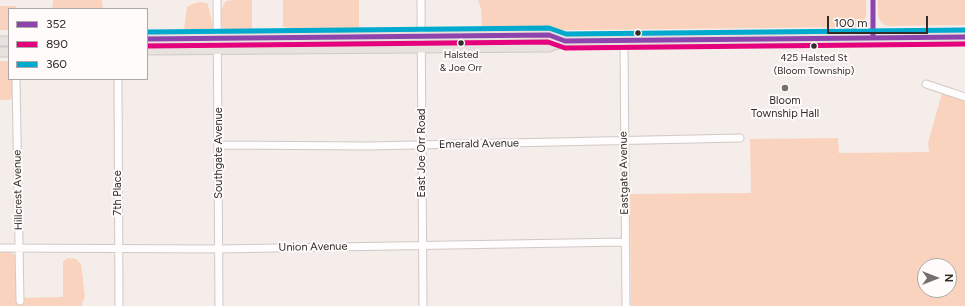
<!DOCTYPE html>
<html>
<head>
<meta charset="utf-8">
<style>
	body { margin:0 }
	#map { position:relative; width:965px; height:306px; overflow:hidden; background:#f5ede9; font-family:Figtree,sans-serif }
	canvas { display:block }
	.legend { position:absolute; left:8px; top:8px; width:140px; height:72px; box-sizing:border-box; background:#fefbfa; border:1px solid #aca8a6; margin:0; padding:5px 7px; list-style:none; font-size:12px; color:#312c29 }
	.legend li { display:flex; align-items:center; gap:8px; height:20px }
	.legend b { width:20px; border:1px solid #aca8a6 }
	.north { position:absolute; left:917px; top:258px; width:40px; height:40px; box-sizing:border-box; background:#fefbfa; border:1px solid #aca8a6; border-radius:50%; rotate:90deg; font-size:11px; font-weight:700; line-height:16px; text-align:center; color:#312c29 }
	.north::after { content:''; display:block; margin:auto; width:14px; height:18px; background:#76706c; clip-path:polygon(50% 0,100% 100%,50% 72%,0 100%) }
	.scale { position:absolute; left:827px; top:16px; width:101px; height:18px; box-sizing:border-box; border:2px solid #312c29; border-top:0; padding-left:5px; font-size:12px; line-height:14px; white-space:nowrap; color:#312c29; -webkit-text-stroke:3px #fefbfa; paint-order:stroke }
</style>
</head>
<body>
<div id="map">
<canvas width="965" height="306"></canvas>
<ul class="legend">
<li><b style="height:5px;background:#8e44ad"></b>352</li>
<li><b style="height:5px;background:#e5007d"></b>890</li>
<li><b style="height:5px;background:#00a9ce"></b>360</li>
</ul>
<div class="north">N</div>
<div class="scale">100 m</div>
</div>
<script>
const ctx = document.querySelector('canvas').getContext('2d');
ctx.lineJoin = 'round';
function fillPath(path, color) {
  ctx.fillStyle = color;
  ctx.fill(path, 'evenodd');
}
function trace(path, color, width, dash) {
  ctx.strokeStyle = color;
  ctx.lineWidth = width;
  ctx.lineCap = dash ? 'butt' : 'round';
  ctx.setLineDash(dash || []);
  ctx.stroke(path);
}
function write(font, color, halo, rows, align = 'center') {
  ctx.font = font + ' Figtree,sans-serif';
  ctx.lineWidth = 4;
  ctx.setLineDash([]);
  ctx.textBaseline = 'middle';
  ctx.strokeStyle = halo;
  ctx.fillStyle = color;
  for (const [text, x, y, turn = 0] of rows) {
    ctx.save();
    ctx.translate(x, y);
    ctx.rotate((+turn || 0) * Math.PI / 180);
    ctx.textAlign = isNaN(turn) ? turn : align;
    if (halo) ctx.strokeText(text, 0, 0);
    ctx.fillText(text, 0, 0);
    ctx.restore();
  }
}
const green = new Path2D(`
	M53,0H102L103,9H52Z
	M235,0H252V29H223C220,20 220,9 226,1Z
	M283,0H359V27L366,28L362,32L334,33L332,29L315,30L316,33H293L292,30H295V29L283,27Z
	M478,0H866C866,10 869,23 857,27L481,31L479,28H482L481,9Z
	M878,0H965V25L887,26C876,22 878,10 878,0Z
	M199,2L207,3L208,5L213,26L212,29H184L187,7L190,5Z
	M0,6H16V9H9V30H0Z
	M0,61H9V79H12V98L9,100H0Z
	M942,93L965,100V306H631L630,194L751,193L750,139L838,138L839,153L929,152L928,143ZM925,266H949V290H925Z
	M0,252H11L15,256L17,298L63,297V262L67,258L76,259L81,264L85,297L82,303V306H0Z`);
const minor = new Path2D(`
	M217,0L219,306
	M421,0L423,306
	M624,41L626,306
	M16,79L20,301
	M118,79L119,306
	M926,84L965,97
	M218,145L369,146L740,138
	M0,248L219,249L625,242`);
const major = new Path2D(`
	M147,39L549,35L565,41
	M0,41H9
	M147,50L549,47L565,41L965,37
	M0,52H9`);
const bus1 = new Path2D(`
	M873,0V38
	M147,39L549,35L565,41L965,37`);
const bus2 = new Path2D(`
	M147,46L548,42L565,48L965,44`);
const bus3 = new Path2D(`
	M147,32L549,28L566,34L965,30`);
const markers = [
	[638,33,3.5,"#312c29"],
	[461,43,3.5,"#312c29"],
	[814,46,3.5,"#312c29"],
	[785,88,4,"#76706c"]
];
const busNames = [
	["Halsted",461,55],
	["& Joe Orr",461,68],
	["425 Halsted St",814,58],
	["(Bloom Township)",814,71]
];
const poiNames = [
	["Bloom",785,101],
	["Township Hall",785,114]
];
const streetNames = [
	["Emerald Avenue",479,144,-1],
	["Southgate Avenue",219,153,-90],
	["East Joe Orr Road",422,153,-90],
	["Eastgate Avenue",624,173,-91],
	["Hillcrest Avenue",18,190,-91],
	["7th Place",118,193,-90],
	["Union Avenue",313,247,-1]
];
fillPath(green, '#fad3be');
trace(minor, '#d0c9c6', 9);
trace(major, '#cecac8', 11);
trace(minor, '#fefcfc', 7);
trace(major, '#e8e2de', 9);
trace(bus1, '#8e44ad', 5);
trace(bus2, '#e5007d', 5);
trace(bus3, '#00a9ce', 5);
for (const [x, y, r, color] of markers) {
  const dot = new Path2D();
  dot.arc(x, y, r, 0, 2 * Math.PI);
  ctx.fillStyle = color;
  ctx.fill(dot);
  trace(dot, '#fefbfa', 1.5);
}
write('10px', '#312c29', '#fefbfa', busNames);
write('11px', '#312c29', '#fefbfa', poiNames);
write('11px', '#312c29', '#fefbfa', streetNames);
</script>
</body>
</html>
